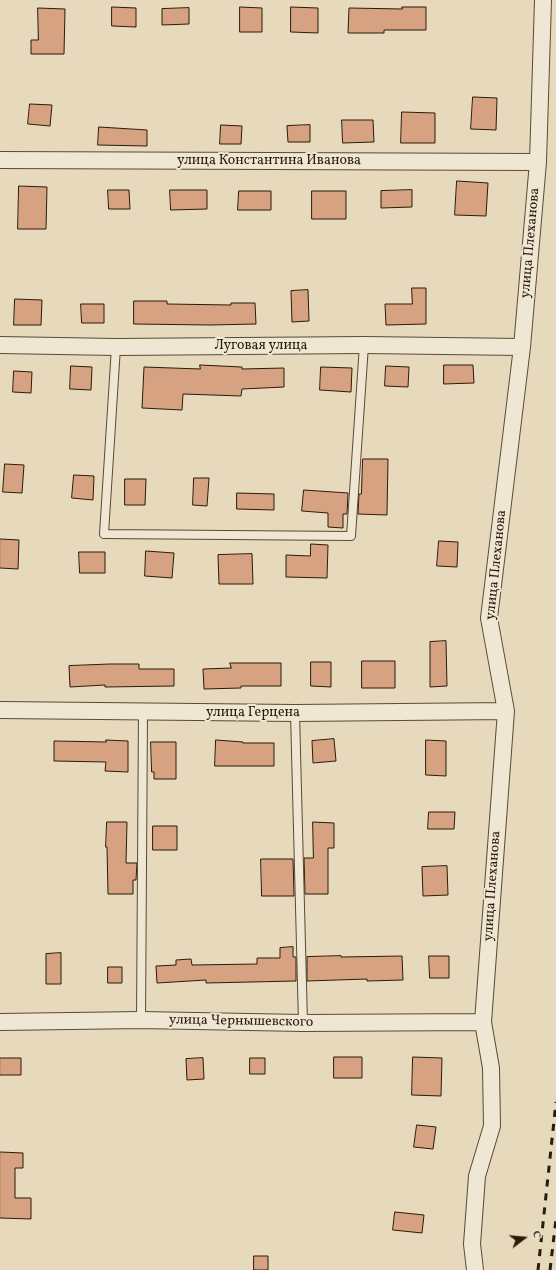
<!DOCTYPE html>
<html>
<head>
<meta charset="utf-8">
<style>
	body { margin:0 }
	#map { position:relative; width:556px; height:1270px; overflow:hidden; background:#e7d9bb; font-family:Vollkorn,serif }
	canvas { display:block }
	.north { position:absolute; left:504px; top:1218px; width:40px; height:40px; -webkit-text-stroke:3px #efe6d3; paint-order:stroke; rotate:74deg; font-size:11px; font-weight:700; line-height:16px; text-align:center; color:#2a1c09 }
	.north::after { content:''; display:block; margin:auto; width:14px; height:18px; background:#2a1c09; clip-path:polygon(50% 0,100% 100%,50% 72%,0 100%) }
</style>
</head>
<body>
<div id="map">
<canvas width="556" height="1270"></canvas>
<div class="north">С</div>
</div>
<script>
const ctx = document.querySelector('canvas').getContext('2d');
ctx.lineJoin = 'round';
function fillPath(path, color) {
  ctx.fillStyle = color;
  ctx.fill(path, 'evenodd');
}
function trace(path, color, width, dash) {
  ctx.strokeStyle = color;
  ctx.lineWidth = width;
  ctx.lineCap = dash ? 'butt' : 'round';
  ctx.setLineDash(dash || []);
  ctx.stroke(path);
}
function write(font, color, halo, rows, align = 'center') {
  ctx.font = font + ' Vollkorn,serif';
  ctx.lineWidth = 4;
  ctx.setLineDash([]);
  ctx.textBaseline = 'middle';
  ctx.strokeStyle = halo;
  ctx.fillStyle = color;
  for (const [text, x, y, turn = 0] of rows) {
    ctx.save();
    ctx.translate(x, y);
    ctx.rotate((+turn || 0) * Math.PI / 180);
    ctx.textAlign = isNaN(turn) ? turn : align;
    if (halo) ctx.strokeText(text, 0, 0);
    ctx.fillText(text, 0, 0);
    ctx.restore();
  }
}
const building = new Path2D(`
	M112,7L136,8V27L112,26Z
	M240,7L262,8V32H240Z
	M291,7L318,8V33L291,32Z
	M402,7H426V30H384V33H348L349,8L402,9Z
	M38,8L65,9L64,54H31V40H38Z
	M189,8V24L162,25V9Z
	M473,97L497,98L496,130L471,129Z
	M30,104L52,105L50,126L28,124Z
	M402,112L435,113V143H401Z
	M342,120H373L374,142L343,143Z
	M221,125L242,126L241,144H220Z
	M310,125V142H288L287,126Z
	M99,127L147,130V146L98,145Z
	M457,181L488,183L486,216L455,215Z
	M19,186L47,187L46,229H18Z
	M108,190H129L130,209H109Z
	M170,190H207V209L171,210Z
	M412,190V207L381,208V191Z
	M239,191H271V210H238Z
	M312,191H346V219H312Z
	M412,288H426V324L386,325L385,304H412Z
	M308,290L309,321L292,322L291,291Z
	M15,299L42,300L41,325H14Z
	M134,301H167V304L231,305V303H255L256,324L210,325L134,324Z
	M81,304H104V323H82Z
	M200,365L242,367V369L284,368V387L242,389L241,396L183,394L182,410L142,408L144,367L200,369Z
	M444,365H473L474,383L444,384Z
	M71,366L92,367L91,390L70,389Z
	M386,366L409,367L408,387L385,386Z
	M321,367L352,368L351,392L320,390Z
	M14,371L32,372L31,393L13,392Z
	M363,459H388L387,515L358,514L359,494H361Z
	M5,464L24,465L22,493L3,492Z
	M74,475L94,476L93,500L72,498Z
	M194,478H209L207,506L193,505Z
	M125,479H146L145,505H125Z
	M304,490L348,493L347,514H343V528L328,527V513L302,511Z
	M237,493L274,494V510L237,509Z
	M0,539L19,540L18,569L0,568Z
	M439,541L458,542L457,567L437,566Z
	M311,544L328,545L327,578L286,577V555L310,556Z
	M146,551L174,553L172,578L145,576Z
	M79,552H105V573H80Z
	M252,554L253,584H219L218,555Z
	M446,641L447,686L430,687V642Z
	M362,661H395V688H362Z
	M311,662H331V687L311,686Z
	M230,663H281V686H241V688L204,689L203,669L231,668Z
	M110,664H139V669H174V686L105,687V685L70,687L69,666Z
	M334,739L336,761L313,763L312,741Z
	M106,740L128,741V772L105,771L106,762L54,761V741L106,742Z
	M216,740L243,742V743H274V766H215Z
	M426,740L446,741V776L426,775Z
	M151,742H176V779H154V772H152Z
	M429,812H455L454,829H428Z
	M107,822H127L126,863H137L136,880H133V894H108L107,847H106Z
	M313,822L334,823V848H328V894H305L304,858H313Z
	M153,826H177V850H153Z
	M261,859H293L294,896H262Z
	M447,866L448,895L423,896L422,867Z
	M293,947V957H296V981L206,983V980L157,983L156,966L176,965V960L191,959L192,965L257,964V958H280V948Z
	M61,953V984H46V954Z
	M341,956V957L402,956L403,980L367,981V979L307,981V957Z
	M429,956H449V978H430Z
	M108,967H122V983H108Z
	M334,1057H362V1078H334Z
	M413,1057L442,1058L441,1096L412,1095Z
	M0,1058H21V1075H0Z
	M203,1058L204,1079L187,1080L186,1059Z
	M250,1058H265V1074H250Z
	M417,1125L436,1127L433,1149L414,1147Z
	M0,1152L23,1153V1168H15V1198H31V1219L0,1218Z
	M395,1212L424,1215L422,1233L393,1230Z
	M254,1256H268V1270H254Z`);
const service = new Path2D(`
	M116,347L104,534L351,536L364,345
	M295,713L303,1023
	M141,1020L143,712`);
const minor = new Path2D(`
	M0,160L538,162
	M0,345L116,347L364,345L522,347
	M0,710L295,713L506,711
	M0,1022L141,1020L303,1023L483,1022
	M475,1270L472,1244L477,1176L492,1126L491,1068L483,1022L506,711L489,618L522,347L538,162L543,0`);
const rail = new Path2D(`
	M538,1270L556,1102
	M550,1270L556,1219`);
const streetNames = [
	["улица Константина Иванова",269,161],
	["улица Плеханова",531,243,-85],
	["Луговая улица",261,346],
	["улица Плеханова",497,565,-84],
	["улица Герцена",253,713],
	["улица Плеханова",493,886,-86],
	["улица Чернышевского",241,1022,1]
];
fillPath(building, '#d6a281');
trace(building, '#2a1c09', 1);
trace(service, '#594b36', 10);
trace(minor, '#594b36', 18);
trace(service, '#efe6d3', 8);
trace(minor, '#efe6d3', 16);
trace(rail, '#2a1c09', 3, [7, 7]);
write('14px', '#2a1c09', '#efe6d3', streetNames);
</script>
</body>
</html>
